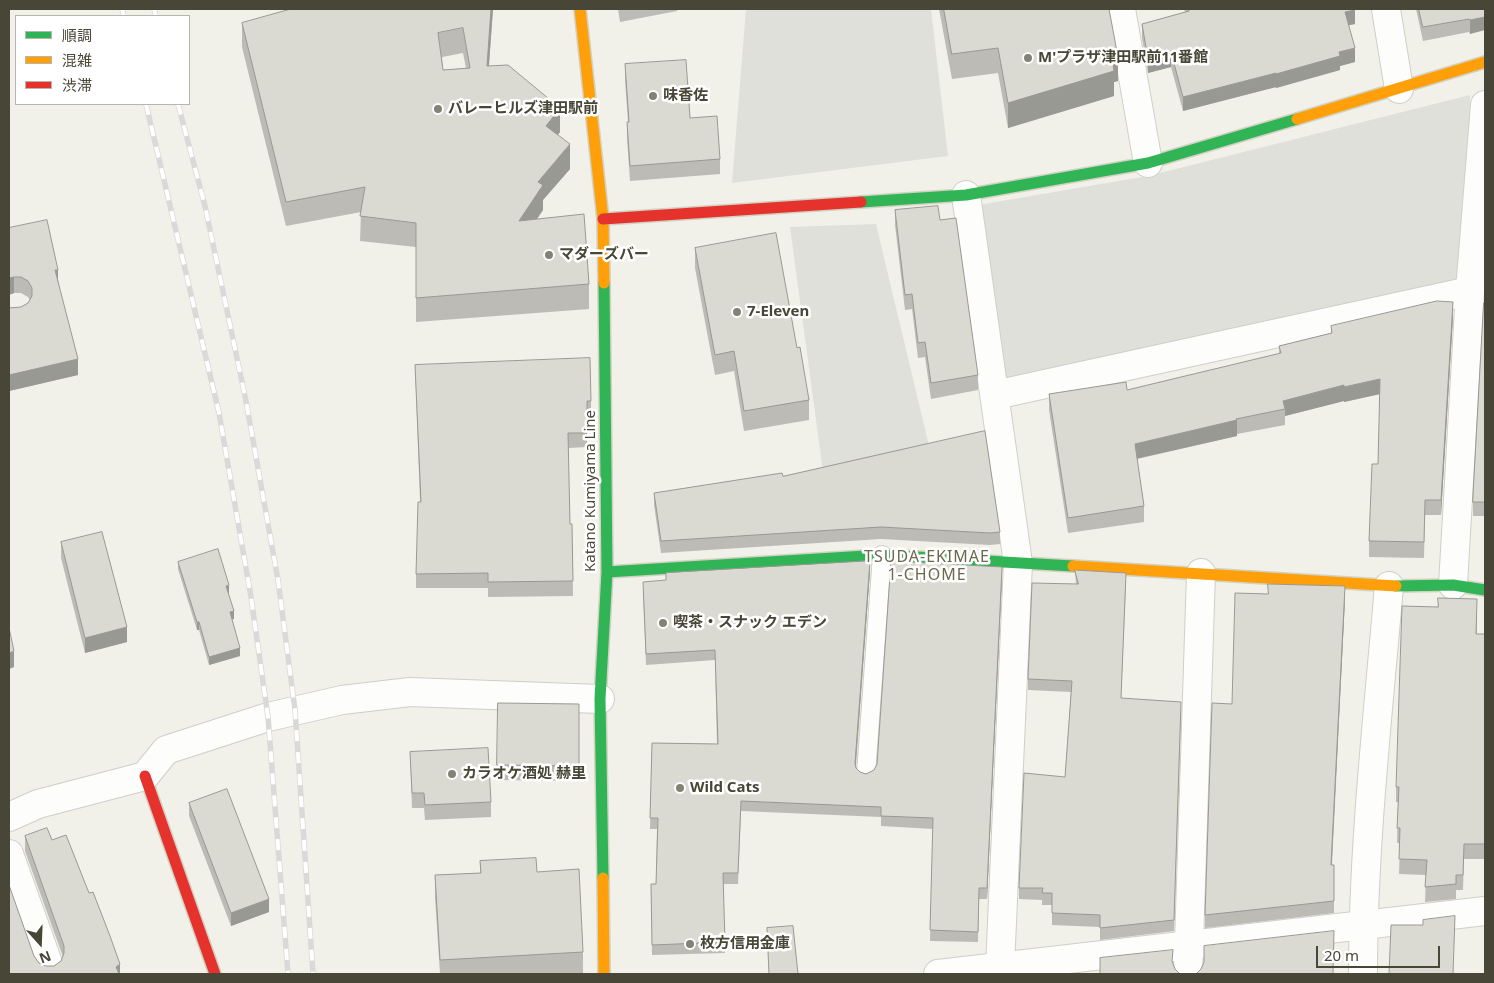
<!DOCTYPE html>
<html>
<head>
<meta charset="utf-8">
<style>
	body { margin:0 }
	#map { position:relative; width:1494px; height:983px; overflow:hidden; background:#f1f1ea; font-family:"Noto Sans","Noto Sans JP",sans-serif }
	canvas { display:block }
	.frame { position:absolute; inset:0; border:10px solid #484636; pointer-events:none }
	.legend { position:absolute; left:15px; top:15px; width:175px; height:90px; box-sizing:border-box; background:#fff; border:1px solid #b6b5af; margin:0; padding:6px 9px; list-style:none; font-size:15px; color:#484636 }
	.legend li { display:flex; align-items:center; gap:10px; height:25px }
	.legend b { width:25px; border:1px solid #b6b5af }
	.north { position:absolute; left:15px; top:918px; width:50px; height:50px; -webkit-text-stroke:4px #fff; paint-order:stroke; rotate:160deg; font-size:14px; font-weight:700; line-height:20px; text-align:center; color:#484636 }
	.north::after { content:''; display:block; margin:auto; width:18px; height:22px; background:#484636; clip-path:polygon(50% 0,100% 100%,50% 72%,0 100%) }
	.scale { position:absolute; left:1316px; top:946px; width:124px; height:22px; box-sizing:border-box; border:2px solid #484636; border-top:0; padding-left:6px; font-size:15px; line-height:18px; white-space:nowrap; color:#484636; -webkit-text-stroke:4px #fff; paint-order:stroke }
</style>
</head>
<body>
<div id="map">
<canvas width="1494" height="983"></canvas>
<div class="frame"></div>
<ul class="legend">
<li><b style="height:6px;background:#30b455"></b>順調</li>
<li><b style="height:6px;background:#ff9f0a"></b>混雑</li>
<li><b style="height:6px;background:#e5322d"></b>渋滞</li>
</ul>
<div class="north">N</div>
<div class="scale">20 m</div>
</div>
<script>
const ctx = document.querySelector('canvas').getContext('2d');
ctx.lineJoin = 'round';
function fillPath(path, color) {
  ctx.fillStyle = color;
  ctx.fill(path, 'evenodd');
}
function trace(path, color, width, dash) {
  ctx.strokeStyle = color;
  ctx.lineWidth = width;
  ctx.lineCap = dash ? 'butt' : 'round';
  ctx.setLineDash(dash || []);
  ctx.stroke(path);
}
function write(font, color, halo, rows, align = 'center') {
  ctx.font = font + ' "Noto Sans","Noto Sans JP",sans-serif';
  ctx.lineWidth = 5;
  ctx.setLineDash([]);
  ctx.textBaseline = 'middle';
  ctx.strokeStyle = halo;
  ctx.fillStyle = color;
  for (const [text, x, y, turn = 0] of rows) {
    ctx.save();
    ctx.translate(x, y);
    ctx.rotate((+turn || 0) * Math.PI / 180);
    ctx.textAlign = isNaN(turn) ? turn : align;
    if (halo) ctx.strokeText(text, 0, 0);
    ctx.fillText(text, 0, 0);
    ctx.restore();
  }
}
const parking = new Path2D(`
	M746,9H931L948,156L732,183Z
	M1470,95L1468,277L1004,381L978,205L1148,176Z
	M876,224L931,454L823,472L790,227Z`);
const lane = new Path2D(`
	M866,774L882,555`);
const street = new Path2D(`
	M1121,9L1148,163
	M1386,9L1399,89
	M966,195L1018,563L1000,967
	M995,395L1470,291
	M1453,585L1470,291L1485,105
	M9,817L38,804L145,776L166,750L268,717L342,700L410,692L600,699
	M9,854L49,966
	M938,974L1485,911
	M1188,974L1201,573
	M1363,974C1363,845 1378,715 1389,586`);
const fast = new Path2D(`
	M861,202L966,195L1148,163L1297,119
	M607,572L882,555L1073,566
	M1396,586L1453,585L1485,590
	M603,878L600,699L607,572L604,283`);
const slow = new Path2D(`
	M580,9L603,219L604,283
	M1297,119L1485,62
	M1073,566L1396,586
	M603,878L604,974`);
const jam = new Path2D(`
	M603,219L861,202
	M145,776L215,974`);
const rail = new Path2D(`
	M122,9L124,16
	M154,9L156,16
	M146,104L219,413L251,597L268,717L288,974
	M178,104L205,206L246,401L278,580L295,710L313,974`);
const wall = new Path2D(`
	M493,9L489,66L560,132L558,135L570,169L543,200V210L537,219L589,284V309L416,322V247L360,241L361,212L286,226L242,47V23ZM463,53L466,68L443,70L442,57Z
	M618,9H677V11L620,22Z
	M939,9H1109L1118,81L1114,82V96L1008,128L998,73L952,79Z
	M1184,9H1355V24L1349,25L1355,62L1340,66V70L1276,88V87L1183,111L1171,67L1148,73L1142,38V24L1185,12Z
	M1416,9H1485L1470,34L1469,32L1423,41Z
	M625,64L690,118L720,159V174L630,181L627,138V122H628L625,80Z
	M895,210L940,220L978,375V390L931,399L925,357L918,358L912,309L905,310L895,225Z
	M9,228L58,280L78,375L9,391V308L21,307L28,303L30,300L28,297L21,293H14L9,295Z
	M695,248L797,348L809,400V420L744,431L734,371L715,375L695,268Z
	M1485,303V516H1473V502Z
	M1453,317L1441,515H1425L1424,558L1369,557V541L1378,464L1380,394L1344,402V401L1285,416V425L1237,434V436L1137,459L1144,506V522L1068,533L1049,410V394L1127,390L1279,354V346L1331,333V326Z
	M415,365L591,401V415L587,416V447L568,448L570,524H572L573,596L488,597V588H416V574L420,502Z
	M783,476L1000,532V544L990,545L881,539L661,553L654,505V493Z
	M61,542L127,642L85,653L61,558Z
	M178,562L229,593H228L234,619H232L240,656L209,665L199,630H197L178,569Z
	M1075,570L1126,584L1121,698L1181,713L1174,931L1100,940V927L1052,925V905H1042V900L1019,899V888L1065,777L1071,692L1028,690V679L1076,584Z
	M870,571L856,766V768L860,772L866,774L874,770L1002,577L987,899H979L978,942L930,941L933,829L881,826V817L741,811L738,884H723L725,953L652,955L651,884H656L657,829H650L652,743L717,744L715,660L646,665L643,592L666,580V573Z
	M1345,599L1332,865H1334V913L1205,928V915L1232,704Z
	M1477,614V634H1485V859H1464L1463,890H1456V899L1425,902L1426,875L1399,874L1400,843H1397L1398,802H1396V787Z
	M579,704V781L497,780V765Z
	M410,752L491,802V817L425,820L424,808H412Z
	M189,803L269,912L231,926L189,816Z
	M25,836L52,840L120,974H9L34,956L39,963L46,966H54L61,961L63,957L25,851Z
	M480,861L537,872L583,952V973L563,974H440L435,897V875L480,873Z
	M767,928L798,974H769Z`);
const shadedWall = new Path2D(`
	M491,9H493L487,90V66Z
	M1355,10V24L1345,26V12Z
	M1485,17V30L1470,34V20Z
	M1355,48V62L1340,66V70L1276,88V74L1339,52Z
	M1171,52V67L1148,73V59Z
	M1118,57V81L1114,82V96L1008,128V103L1112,58Z
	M1276,73V87L1183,111V97Z
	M560,108V132L546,150V126Z
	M570,144V169L543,200V210L519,245V221L538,182Z
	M55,270H58V286Z
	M14,277V293L9,295V278Z
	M1453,302V317L1441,515V500Z
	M78,359V375L9,391V375Z
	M1380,379V394L1344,402V387Z
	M1344,385V401L1285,416V409L1283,401Z
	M1237,420V436L1135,459V444Z
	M870,561V571L855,773V763Z
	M1002,567V577L987,899V888Z
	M229,585V593L226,594V586Z
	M1345,586V599L1331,877V865Z
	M234,611V619L230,620V612Z
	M197,622H199V630H197Z
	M127,627V642L85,653V638Z
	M240,648V656L209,665V657Z
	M14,651V667L9,669V653Z
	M269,899V912L231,926V913Z
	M120,964V974H116V967Z`);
const building = new Path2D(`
	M291,9H491L487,66L508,65L560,108L546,126L570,144L538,182L543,185L519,221L584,214L589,284L416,298V223L360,216L365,187L286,202L242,23ZM463,28L470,68L443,70L438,33Z
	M944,9H1109L1118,57L1112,58L1114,71L1008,103L998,48L952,54Z
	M1188,9H1355V10L1345,12L1355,48L1339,52L1340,56L1276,74V73L1183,97L1171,52L1148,59L1142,24L1189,11Z
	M1419,9H1485V17L1470,20L1469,19L1423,27Z
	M686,60L690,118L717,116L720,159L630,166L627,122H629L625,64Z
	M938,206L940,220L956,218L978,375L931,383L925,342L918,343L912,294L905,295L895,210Z
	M47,220L58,270H55L78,359L9,375V308L21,307L28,303L32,296V288L28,281L21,277H14L9,278V228Z
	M776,233L797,348L800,347L809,400L744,411L734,351L715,355L695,248Z
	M1437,301L1453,302L1441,500H1425L1424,542L1369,541L1372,464H1378L1380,379L1344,387V385L1283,401L1285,409L1236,419L1237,420L1135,444L1144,506L1068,518L1049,394L1126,382L1127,390L1281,353L1279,346L1332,333L1331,326Z
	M1484,303H1485V502H1473Z
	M590,358L591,401H587V433H568L570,524H572L573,581L488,582V573L416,574L418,502H421L415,365Z
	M985,431L1000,532L990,533L881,527L661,541L654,493L782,473L783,476Z
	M102,532L127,627L85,638L61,542Z
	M218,549L229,585L226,586L234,611L230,612L240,648L209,657L199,622H197L178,562Z
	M870,561L855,763L856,768L860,772L866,774L874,770L877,764L891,561L1002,567L987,888H979L978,932L930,930L933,818L881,816V807L741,801L738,873H723L725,942L652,945L651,884H656L658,818H650L652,743L718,744L715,650L646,654L643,582L666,580V573Z
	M1075,570L1126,573L1121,698L1181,702L1174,920L1100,928V915L1052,913V893H1042L1043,888H1019L1024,773L1065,777L1072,681L1028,679L1032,583L1078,584Z
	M1268,584L1345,586L1331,865H1334V901L1205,915L1212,703L1232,704L1235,593L1268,594Z
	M1438,598L1477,599L1476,634H1485V844H1464L1463,875H1456V884L1425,887L1427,860L1399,859L1400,828H1397L1399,787H1396L1402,606L1438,607Z
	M9,628L14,651L9,653Z
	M498,703L579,704V766L497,765Z
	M488,748L491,802L425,805L424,793H412L410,752Z
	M227,789L269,899L231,913L189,803Z
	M47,828L52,840L66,835L89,893L93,892L110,936L120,964L116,967L119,974H9V885L34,956L39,963L46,966H54L61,961L64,953V946L25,836Z
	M536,858L537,872L579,869L583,952L440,960L435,875L481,873L480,861Z
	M1455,916L1453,974H1389L1391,925H1423V920Z
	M793,926L798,974H769L767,928Z
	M1334,931L1333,974H1196L1201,969L1204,962V946Z
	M1173,950L1172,961L1175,969L1180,974H1100V958Z`);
const markers = [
	[1028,58,5,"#838275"],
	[653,96,5,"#838275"],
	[438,109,5,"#838275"],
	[549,255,5,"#838275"],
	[737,312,5,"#838275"],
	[663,623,5,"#838275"],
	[452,774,5,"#838275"],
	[680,788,5,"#838275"],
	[690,944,5,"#838275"]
];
const poiNames = [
	["M'プラザ津田駅前11番館",1038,58],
	["味香佐",663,96],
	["バレーヒルズ津田駅前",448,109],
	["マダーズバー",559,255],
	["7-Eleven",747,312],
	["喫茶・スナック エデン",673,623],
	["カラオケ酒処 赫里",462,774],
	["Wild Cats",690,788],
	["枚方信用金庫",700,944]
];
const streetNames = [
	["Katano Kumiyama Line",591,491,-90]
];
const neighbourhoodNames = [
	["TSUDA-EKIMAE",927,557],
	["1-CHOME",927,575]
];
fillPath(parking, '#e0e0da');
trace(lane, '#cfcfc7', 20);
trace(street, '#cfcfc7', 30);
trace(fast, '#d1d2c2', 14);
trace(slow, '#d1d2c2', 14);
trace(jam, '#d1d2c2', 14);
trace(lane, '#fdfdfc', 18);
trace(street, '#fdfdfc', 28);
trace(fast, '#30b455', 11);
trace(slow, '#ff9f0a', 11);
trace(jam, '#e5322d', 11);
trace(rail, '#d9d9d8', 5.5);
trace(rail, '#fff', 4, [11]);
fillPath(wall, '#bcbbb5');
fillPath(shadedWall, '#999993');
fillPath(building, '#dbdad2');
trace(building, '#999993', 1);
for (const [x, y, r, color] of markers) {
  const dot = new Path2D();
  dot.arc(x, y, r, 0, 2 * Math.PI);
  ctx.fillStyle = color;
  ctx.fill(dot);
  trace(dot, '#fff', 2);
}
write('bold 15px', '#484636', '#fff', poiNames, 'left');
write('15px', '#484636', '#fff', streetNames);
ctx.letterSpacing = '1px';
write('16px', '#6b684c', '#fff', neighbourhoodNames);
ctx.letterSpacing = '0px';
</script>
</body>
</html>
